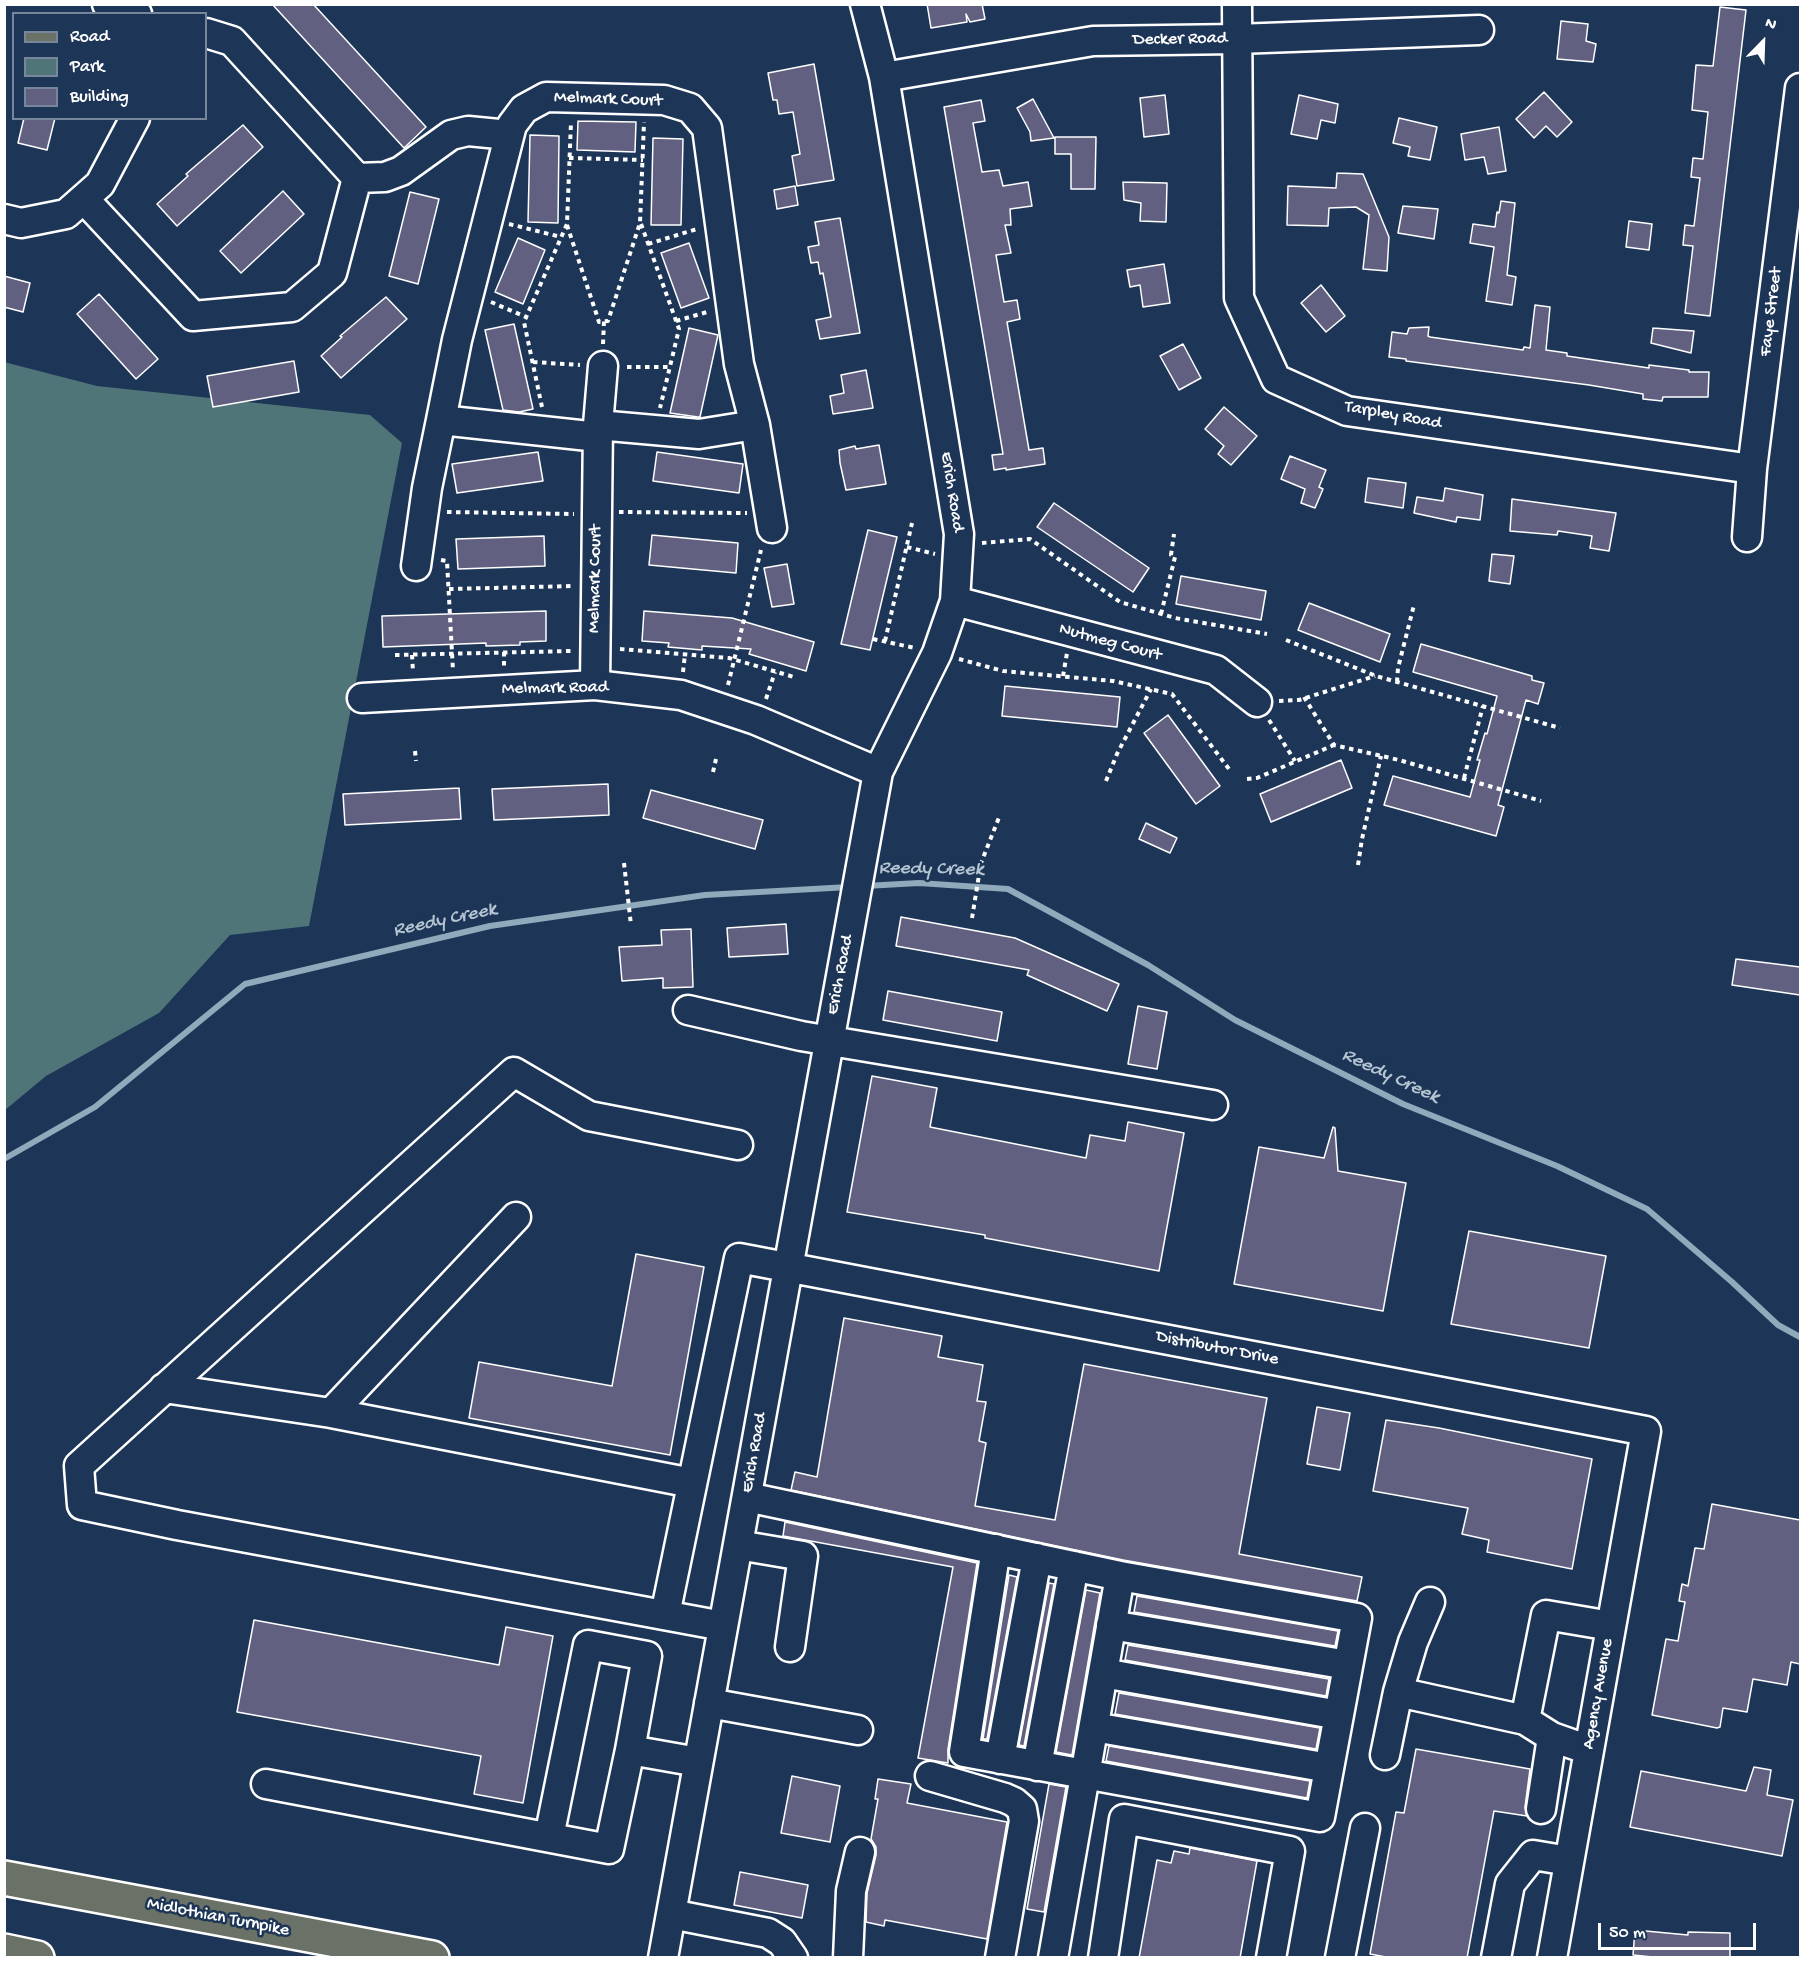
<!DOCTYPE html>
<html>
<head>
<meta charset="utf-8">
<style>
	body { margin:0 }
	#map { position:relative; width:1805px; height:1962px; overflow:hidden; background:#1d3557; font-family:"Gochi Hand",sans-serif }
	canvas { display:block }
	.frame { position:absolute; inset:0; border:6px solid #fff; pointer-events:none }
	.legend { position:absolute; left:12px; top:12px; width:195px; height:108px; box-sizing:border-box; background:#1d3557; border:2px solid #77869a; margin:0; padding:8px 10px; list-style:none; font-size:18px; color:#fff }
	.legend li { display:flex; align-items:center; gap:12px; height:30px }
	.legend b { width:30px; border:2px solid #77869a }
	.north { position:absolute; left:1733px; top:12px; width:60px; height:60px; -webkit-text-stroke:4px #1d3557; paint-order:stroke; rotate:23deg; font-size:16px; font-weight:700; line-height:24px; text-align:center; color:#fff }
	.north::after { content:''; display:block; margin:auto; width:21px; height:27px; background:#fff; clip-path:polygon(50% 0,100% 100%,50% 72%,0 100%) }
	.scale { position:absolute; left:1598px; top:1923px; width:158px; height:27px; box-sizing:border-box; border:3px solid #fff; border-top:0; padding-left:8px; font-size:18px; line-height:21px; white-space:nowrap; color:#fff; -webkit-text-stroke:4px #1d3557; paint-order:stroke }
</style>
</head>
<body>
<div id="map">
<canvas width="1805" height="1962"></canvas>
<div class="frame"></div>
<ul class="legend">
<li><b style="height:8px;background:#6a7166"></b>Road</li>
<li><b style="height:16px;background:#4f7578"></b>Park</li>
<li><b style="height:16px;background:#616081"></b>Building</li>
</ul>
<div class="north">N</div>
<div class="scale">50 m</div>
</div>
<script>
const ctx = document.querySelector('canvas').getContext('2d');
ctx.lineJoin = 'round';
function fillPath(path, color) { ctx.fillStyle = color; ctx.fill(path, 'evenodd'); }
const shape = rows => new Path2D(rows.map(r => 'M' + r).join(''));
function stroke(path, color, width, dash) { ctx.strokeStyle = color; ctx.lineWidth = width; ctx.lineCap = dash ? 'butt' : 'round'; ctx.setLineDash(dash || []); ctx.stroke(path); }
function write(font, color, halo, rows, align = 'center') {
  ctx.font = font + ' "Gochi Hand",sans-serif'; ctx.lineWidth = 5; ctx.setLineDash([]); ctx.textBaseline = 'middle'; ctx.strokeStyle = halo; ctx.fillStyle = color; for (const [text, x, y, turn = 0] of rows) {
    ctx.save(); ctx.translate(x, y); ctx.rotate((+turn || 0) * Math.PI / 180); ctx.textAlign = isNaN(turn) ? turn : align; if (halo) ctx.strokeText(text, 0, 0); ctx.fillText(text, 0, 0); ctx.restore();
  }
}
const green = shape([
	[4,362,97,386,370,415,402,443,309,926,230,935,159,1013,46,1076,5,1110]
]);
const stream = shape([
	[865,886,919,883,1008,889,1148,965,1235,1020,1403,1104,1557,1166,1647,1209,1732,1282,1778,1325,1800,1337],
	[4,1159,95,1107,245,984,490,926,705,895,849,887]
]);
const building = shape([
	[272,4,313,4,426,127,404,148,272,4],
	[927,4,982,4,985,19,970,22,966,14,967,22,931,28,927,4],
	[1720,7,1746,10,1710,316,1685,313,1693,246,1683,245,1685,225,1694,226,1700,178,1691,177,1693,158,1703,159,1708,112,1692,110,1696,65,1713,66,1720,7],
	[1561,21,1588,24,1586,41,1596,44,1593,62,1557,59,1561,21],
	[814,64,834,180,797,186,792,156,800,154,793,112,779,114,777,100,773,100,768,73,814,64],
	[1544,92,1572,122,1557,137,1546,126,1534,138,1516,119,1544,92],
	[1165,95,1169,134,1144,137,1140,98,1165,95],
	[1299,95,1338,104,1335,123,1321,120,1317,139,1291,134,1299,95],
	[1033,99,1054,138,1031,141,1030,132,1017,108,1033,99],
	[981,100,985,121,973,123,982,172,999,170,1003,186,1028,182,1032,206,1010,209,1011,225,1005,225,1011,253,996,255,1004,302,1017,300,1020,319,1007,322,1029,450,1043,448,1045,464,1006,470,1006,468,994,470,992,455,1003,454,944,107,981,100],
	[24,118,55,118,47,150,18,143,24,118],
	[1399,118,1437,127,1430,160,1408,156,1410,147,1393,143,1399,118],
	[578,121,636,122,635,152,577,150,578,121],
	[243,125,263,147,177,226,157,204,188,176,186,174,243,125],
	[1499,127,1506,171,1488,174,1484,157,1465,160,1461,134,1499,127],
	[530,135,559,136,558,223,528,222,530,135],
	[1055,137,1096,137,1095,189,1071,189,1071,154,1055,154,1055,137],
	[653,138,683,139,681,225,651,225,653,138],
	[1337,173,1363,174,1389,237,1387,271,1363,269,1369,215,1356,207,1329,208,1328,226,1287,225,1288,186,1336,188,1337,173],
	[1123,182,1167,183,1166,222,1140,221,1141,203,1124,200,1123,182],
	[795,186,798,205,777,209,774,190,795,186],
	[283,191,304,214,241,273,220,251,283,191],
	[410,192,439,199,418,284,389,276,410,192],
	[1501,201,1515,203,1507,275,1516,277,1512,305,1486,301,1494,247,1470,243,1473,224,1495,227,1497,212,1499,213,1501,201],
	[1403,206,1438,209,1434,239,1398,233,1403,206],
	[840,218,860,333,820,339,816,320,831,317,823,273,820,274,818,262,811,263,808,247,819,245,815,222,840,218],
	[1629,221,1652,224,1649,250,1626,247,1629,221],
	[518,238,545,250,523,304,495,292,518,238],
	[689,243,709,298,681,308,661,253,689,243],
	[1164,264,1170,303,1143,307,1140,285,1130,287,1127,270,1164,264],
	[4,276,30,283,23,312,4,307,4,276],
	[1321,285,1345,316,1326,332,1301,303,1321,285],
	[99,294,158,359,136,379,77,314,99,294],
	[386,297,407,319,341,378,321,356,342,337,340,336,386,297],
	[1535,305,1550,307,1546,350,1567,353,1567,356,1649,368,1649,365,1689,370,1689,372,1709,372,1708,397,1663,397,1662,401,1643,399,1643,394,1589,385,1406,361,1406,359,1389,357,1392,332,1407,334,1409,328,1429,327,1428,336,1430,337,1523,350,1524,347,1530,348,1535,305],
	[514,324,533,409,519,412,503,410,485,330,514,324],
	[689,328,718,335,700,417,698,417,670,413,689,328],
	[1653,328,1694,331,1691,353,1651,343,1653,328],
	[1183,344,1201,378,1179,390,1160,356,1183,344],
	[294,361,299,392,213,407,207,376,294,361],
	[866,370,873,408,833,414,830,396,844,393,841,375,866,370],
	[1224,407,1257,436,1231,465,1218,454,1224,446,1205,429,1224,407],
	[879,445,886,484,846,490,840,463,839,450,855,446,856,449,879,445],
	[538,452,543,481,457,493,452,464,538,452],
	[657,452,743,464,739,493,653,481,657,452],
	[1290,456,1326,470,1319,487,1323,489,1315,508,1301,503,1305,489,1281,479,1290,456],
	[1368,478,1406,483,1403,508,1365,502,1368,478],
	[1445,488,1483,495,1480,520,1457,517,1456,522,1414,513,1417,497,1443,501,1445,488],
	[1512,499,1616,513,1609,551,1590,548,1592,536,1558,531,1557,535,1510,531,1512,499],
	[1054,503,1149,568,1133,592,1037,527,1054,503],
	[868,530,897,537,870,650,841,644,868,530],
	[652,535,738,543,736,573,649,565,652,535],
	[544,536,545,566,458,569,456,539,544,536],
	[1492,554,1514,556,1510,584,1489,581,1492,554],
	[787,564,794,604,772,607,764,568,787,564],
	[1181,576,1266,591,1261,620,1176,604,1181,576],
	[1309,603,1390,634,1380,662,1298,630,1309,603],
	[546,611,546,641,520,642,520,645,486,646,486,643,383,647,382,616,546,611],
	[644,611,732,618,814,642,806,671,749,654,751,649,702,646,702,650,668,647,669,643,642,641,644,611],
	[1421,644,1532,676,1532,680,1544,683,1538,704,1526,700,1498,805,1504,807,1496,836,1384,805,1393,776,1470,797,1480,760,1477,760,1485,733,1487,734,1497,696,1413,672,1421,644],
	[1005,686,1120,697,1117,727,1002,716,1005,686],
	[1168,715,1220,786,1196,804,1144,733,1168,715],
	[1341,760,1352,788,1271,822,1260,794,1341,760],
	[608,784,609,815,494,820,492,789,608,784],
	[459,788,461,819,345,825,343,794,459,788],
	[651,790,763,820,755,849,643,818,651,790],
	[1146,823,1177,838,1170,853,1139,839,1146,823],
	[901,917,1015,938,1119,984,1107,1011,1027,975,1029,970,896,946,901,917],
	[786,924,788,954,729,957,727,928,786,924],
	[691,929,693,987,663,988,663,978,622,981,619,947,662,945,661,930,691,929],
	[1736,959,1800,967,1800,995,1732,985,1736,959],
	[888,991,1002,1012,997,1041,883,1020,888,991],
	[1138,1006,1167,1012,1157,1069,1128,1064,1138,1006],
	[872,1076,937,1088,930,1127,1086,1158,1090,1135,1125,1141,1128,1122,1184,1133,1159,1271,985,1238,985,1235,847,1212,872,1076],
	[1333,1127,1335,1128,1338,1171,1406,1183,1383,1311,1234,1284,1259,1147,1324,1158,1333,1127],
	[1469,1231,1606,1256,1589,1348,1451,1324,1469,1231],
	[636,1254,704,1267,670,1455,469,1418,479,1362,612,1386,636,1254],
	[844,1318,942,1336,938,1357,983,1365,977,1401,986,1402,979,1441,986,1443,975,1506,1055,1520,1084,1364,1267,1398,1239,1554,1362,1577,1357,1601,1123,1560,791,1490,795,1472,817,1477,844,1318],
	[1317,1407,1350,1413,1340,1470,1307,1464,1317,1407],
	[1386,1420,1439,1428,1592,1459,1572,1569,1487,1552,1489,1540,1462,1534,1468,1508,1373,1491,1386,1420],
	[1712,1504,1800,1520,1800,1664,1791,1662,1787,1685,1753,1679,1747,1712,1723,1708,1720,1727,1717,1728,1652,1715,1666,1639,1678,1641,1685,1602,1679,1601,1682,1584,1688,1586,1695,1548,1704,1549,1712,1504],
	[785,1522,977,1563,948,1749,948,1763,918,1758,953,1567,783,1536,785,1522],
	[1009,1575,1017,1577,987,1739,983,1739,1009,1575],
	[1049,1583,1054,1584,1024,1746,1019,1745,1049,1583],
	[1086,1590,1100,1593,1072,1755,1056,1752,1086,1590],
	[1137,1596,1338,1631,1335,1646,1134,1612,1137,1596],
	[254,1620,499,1665,506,1627,553,1636,523,1803,474,1794,481,1756,237,1712,254,1620],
	[1128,1645,1329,1679,1326,1696,1125,1660,1128,1645],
	[1119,1693,1320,1728,1316,1749,1115,1714,1119,1693],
	[1109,1746,1310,1781,1307,1798,1106,1761,1109,1746],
	[1416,1749,1530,1769,1525,1807,1527,1816,1494,1811,1467,1958,1391,1958,1370,1954,1396,1812,1404,1813,1416,1749],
	[1754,1767,1771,1770,1767,1795,1793,1800,1782,1856,1630,1827,1641,1771,1746,1791,1754,1767],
	[792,1776,840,1786,830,1842,781,1833,792,1776],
	[878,1779,911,1784,907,1803,1007,1822,987,1939,885,1920,884,1926,866,1922,867,1893,876,1855,876,1847,871,1839,878,1799,875,1799,878,1779],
	[1049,1784,1066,1787,1044,1912,1027,1909,1049,1784],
	[1190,1848,1257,1861,1240,1958,1139,1958,1157,1860,1171,1863,1174,1851,1189,1854,1190,1848],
	[740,1872,808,1885,802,1918,734,1905,740,1872],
	[1635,1930,1688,1935,1688,1932,1730,1933,1730,1958,1662,1958,1633,1955,1635,1930]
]);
const path = shape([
	[569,158,643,160],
	[509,224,561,237],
	[641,224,679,329,660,408],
	[567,225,599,322,608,321,640,223,644,122],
	[648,244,697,229],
	[491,302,526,317],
	[676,321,707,312],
	[603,344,604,321],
	[533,362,580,365],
	[627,367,670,367],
	[542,407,524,322,567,224,571,122],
	[447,512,574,514],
	[619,512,747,513],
	[982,543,1030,539,1120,602,1175,618,1267,634],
	[907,547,935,554],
	[441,560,447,561,453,671],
	[449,589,574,586],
	[1161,614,1175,557,1171,555,1174,534],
	[873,639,915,648],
	[1286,640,1376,676,1560,728],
	[885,641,912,523],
	[620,649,729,658,794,677],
	[504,652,504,666],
	[395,655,571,651],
	[412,655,413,672],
	[959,659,1003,671,1113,681,1172,694,1229,769],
	[683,672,685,654],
	[1063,676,1067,653],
	[1397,682,1398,668,1414,605],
	[728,685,761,550],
	[1304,697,1334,745,1399,760,1541,801],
	[766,699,775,672],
	[1279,701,1299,700,1375,676],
	[1269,720,1295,761],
	[415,751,416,761],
	[713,772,716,759],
	[1464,778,1483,706],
	[1247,779,1257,778,1334,745],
	[1106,781,1117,754,1151,689],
	[624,863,631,925],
	[1358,865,1362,839,1381,756],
	[972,918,981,863,1000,815]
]);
const minor = shape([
	[107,4,137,14],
	[1237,4,1239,298,1276,379,1347,411,1752,469],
	[884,77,1093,41,1237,39,1479,30],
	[357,178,385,177,401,171,451,135,468,131,509,135],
	[84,199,193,316,292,307,332,273,357,178,232,41,206,33],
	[4,219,21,223,66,214,100,184,135,118],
	[755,425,772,528],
	[598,437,441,420,457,340,512,125,524,109,546,97,664,100,690,108,707,128,739,364,755,425,699,434,598,425],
	[1747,537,1752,469,1800,88],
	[416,566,427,488,441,420],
	[955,601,1216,670,1257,702],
	[595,685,598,425,603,366],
	[362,698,595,685,681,695,756,720,878,772],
	[688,1010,801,1036,1213,1105],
	[164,1388,331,1413,516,1217],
	[331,1413,692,1483],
	[747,1497,1120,1576,1053,1958],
	[738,1545,803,1556,790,1647],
	[996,1549,964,1752,1320,1817,1357,1618,1120,1576],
	[1430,1602,1413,1642,1398,1692,1525,1720],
	[665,1615,739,1258,1646,1431,1552,1958],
	[1111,1625,1348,1665],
	[723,1626,177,1525,82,1505,79,1466,514,1072,589,1116,738,1145],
	[1103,1673,1339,1715],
	[709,1703,858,1730],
	[1094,1727,1329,1768],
	[1589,1750,1552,1737,1525,1720,1546,1615,1611,1626],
	[1385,1755,1398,1692],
	[1000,1759,1037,1558],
	[1037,1766,1074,1566],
	[930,1776,1005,1798,1014,1802,1022,1809,1024,1821,1000,1958],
	[266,1784,609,1849,630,1750],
	[1541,1809,1552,1737],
	[549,1837,588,1645,647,1656,630,1750,698,1762],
	[671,1914,768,1933,782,1942,793,1958],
	[663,1958,878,772,937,653,955,601,959,534,884,77,865,4],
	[848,1958,851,1891,860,1852],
	[1103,1958,1124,1819,1290,1851,1271,1958],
	[1340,1958,1365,1828],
	[1496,1958,1510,1884,1533,1855,1569,1861]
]);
const major = shape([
	[4,1878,432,1958],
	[4,1951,37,1958]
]);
const streetNames = [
	["Decker Road",1180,40,-1],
	["Melmark Court",608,100,2],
	["Faye Street",1772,312,-83],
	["Tarpley Road",1393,416,10],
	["Erich Road",951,492,81],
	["Melmark Court",596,579,-89],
	["Nutmeg Court",1110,643,15],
	["Melmark Road",555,689,-1],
	["Erich Road",841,975,-79],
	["Distributor Drive",1217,1349,11],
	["Erich Road",755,1453,-80],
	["Agency Avenue",1599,1694,-80],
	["Midlothian Turnpike",218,1918,11]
];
const waterNames = [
	["Reedy Creek",931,870,1],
	["Reedy Creek",445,921,-12],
	["Reedy Creek",1390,1077,25]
];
fillPath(green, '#4f7578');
stroke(stream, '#90a9bb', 6);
fillPath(building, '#616081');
stroke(building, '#fff', 1.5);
stroke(minor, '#fff', 33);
stroke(major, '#fff', 38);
stroke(path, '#fff', 4, [4.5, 4.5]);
stroke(minor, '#1d3557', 28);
stroke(major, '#6a7166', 33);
write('18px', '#fff', '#1d3557', streetNames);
write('italic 20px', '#b5c5d1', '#1d3557', waterNames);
</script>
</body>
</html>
